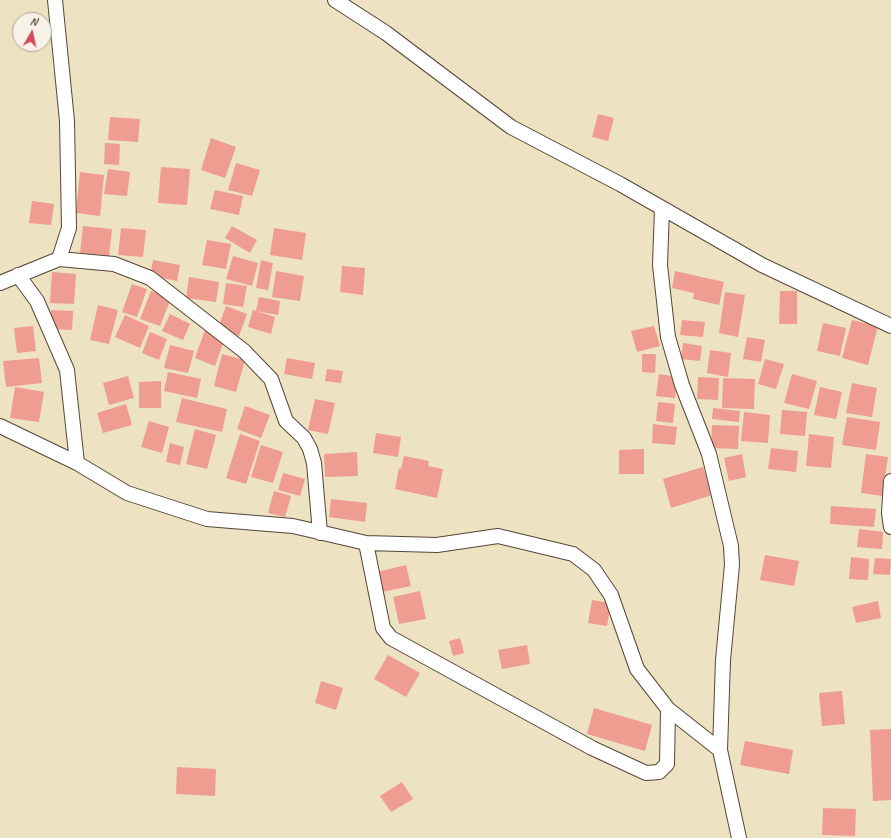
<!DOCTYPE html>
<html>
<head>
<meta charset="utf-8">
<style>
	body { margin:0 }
	#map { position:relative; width:891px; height:838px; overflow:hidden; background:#ede2c2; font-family:Caveat,sans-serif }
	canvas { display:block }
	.north { position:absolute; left:12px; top:12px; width:40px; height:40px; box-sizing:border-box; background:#f7f3e8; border:1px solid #aca397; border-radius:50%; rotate:9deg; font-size:11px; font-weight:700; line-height:16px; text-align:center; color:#3b2a1e }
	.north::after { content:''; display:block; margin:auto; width:14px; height:18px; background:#d1495b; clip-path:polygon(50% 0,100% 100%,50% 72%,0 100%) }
</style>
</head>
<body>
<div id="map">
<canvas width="891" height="838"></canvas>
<div class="north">N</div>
</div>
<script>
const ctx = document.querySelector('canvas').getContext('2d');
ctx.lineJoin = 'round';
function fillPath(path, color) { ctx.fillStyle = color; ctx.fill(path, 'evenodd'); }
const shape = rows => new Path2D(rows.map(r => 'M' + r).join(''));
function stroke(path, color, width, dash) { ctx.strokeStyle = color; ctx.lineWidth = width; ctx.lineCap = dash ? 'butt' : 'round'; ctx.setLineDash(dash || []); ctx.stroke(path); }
const building = shape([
	[598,114,614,118,608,141,592,137],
	[110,117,140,119,138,142,108,140],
	[211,138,236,147,225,178,201,170],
	[105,143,120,144,119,165,104,164],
	[236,163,260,170,252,196,228,190],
	[161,167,190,169,187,205,158,203],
	[108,169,130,172,127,196,104,194],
	[80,172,104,175,100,216,76,213],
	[215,190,243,196,239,215,210,209],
	[32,201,54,204,51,225,29,223],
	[83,226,112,229,109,256,80,253],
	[232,226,257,240,250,253,225,238],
	[121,228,146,230,143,257,118,255],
	[274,228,306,233,302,260,270,255],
	[207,240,231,244,226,269,202,265],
	[233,256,258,263,252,286,226,279],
	[153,260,180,265,177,281,150,276],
	[261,260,273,263,268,290,256,288],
	[342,266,365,268,363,295,340,292],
	[276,271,304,276,300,301,272,297],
	[675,271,724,282,719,305,693,299,694,293,672,288],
	[52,272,76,274,74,304,50,303],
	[189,277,219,282,216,302,186,298],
	[226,283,247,286,243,307,223,304],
	[132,284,147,289,137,317,122,312],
	[151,291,171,298,160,326,140,319],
	[780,291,797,291,797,324,779,324],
	[725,292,745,295,738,337,719,333],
	[259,297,280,301,278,315,256,311],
	[98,305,118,310,109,344,90,340],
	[226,306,247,314,239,336,218,328],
	[51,310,73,311,72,330,51,329],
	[253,310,275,317,271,334,248,327],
	[170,314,190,324,183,340,162,331],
	[125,315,149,326,140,348,115,337],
	[682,320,705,322,703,337,680,335],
	[852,320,878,326,868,365,842,358],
	[823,323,846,328,840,356,817,351],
	[33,326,36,351,17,353,14,328],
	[654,326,660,346,637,352,631,331],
	[205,330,225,338,215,366,195,358],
	[150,332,167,339,159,360,142,353],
	[747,337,765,340,761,362,743,359],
	[683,343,702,346,700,361,681,359],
	[170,345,194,351,188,373,164,368],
	[710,350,731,353,728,377,707,373],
	[222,354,245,360,236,392,214,386],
	[642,354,656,354,655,373,642,372],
	[39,358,42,383,6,387,3,361],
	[287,358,315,363,312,379,284,374],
	[765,359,784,364,776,389,758,384],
	[327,369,343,371,341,383,325,381],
	[168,372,201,379,197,398,164,391],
	[659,374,677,377,675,398,656,396],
	[792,374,817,381,809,409,784,403],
	[128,376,134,398,109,405,103,383],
	[698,377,719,378,718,400,697,399],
	[723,378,755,379,754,409,722,408],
	[161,381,161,408,139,408,139,382],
	[852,383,877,388,872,417,846,413],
	[15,387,44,392,39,422,10,418],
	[820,387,842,392,836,419,814,415],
	[182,398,227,409,222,432,176,422],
	[315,399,335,403,328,434,308,430],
	[658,402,675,404,673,423,656,421],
	[126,404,132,425,103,433,97,413],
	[245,406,270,415,261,438,237,429],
	[713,408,740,411,739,422,712,419],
	[782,410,807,412,805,436,780,434],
	[744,412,770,415,768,443,741,441],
	[847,417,880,422,876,450,842,445],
	[149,421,169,427,162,453,141,447],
	[653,424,677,427,675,445,652,443],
	[712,425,739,426,738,449,711,448],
	[195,429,216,435,207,469,186,464],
	[376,433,401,437,398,457,373,453],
	[240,434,260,441,246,484,226,478],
	[809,434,834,437,831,468,806,466],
	[170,443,184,447,180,465,166,462],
	[261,445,283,452,273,483,251,477],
	[771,448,798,451,796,472,768,469],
	[644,449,644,474,619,474,619,450],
	[357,452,358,476,325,477,324,454],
	[742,454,746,477,729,481,724,458],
	[866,454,888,457,882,496,861,493],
	[404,456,429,461,428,466,443,469,437,498,395,489,399,468,401,469],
	[703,467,712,495,671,508,663,479],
	[283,473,305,479,300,496,278,490],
	[274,491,291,496,285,517,268,513],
	[331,499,367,503,365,522,329,517],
	[831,506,876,509,874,527,830,524],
	[859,529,883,532,882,549,857,547],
	[765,555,799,561,794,586,760,580],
	[851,557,869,559,868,580,849,579],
	[875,558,891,559,890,575,873,574],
	[406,565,411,586,382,592,377,572],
	[420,591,426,619,399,624,393,597],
	[592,600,611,603,607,626,588,623],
	[878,601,881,618,856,623,852,607],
	[460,638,464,653,453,656,449,641],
	[527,645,530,664,502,669,498,650],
	[388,655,420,673,406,697,374,679],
	[321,681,343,688,336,710,315,703],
	[842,691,845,724,822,726,819,693],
	[594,708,652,725,645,751,587,734],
	[891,729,891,800,873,801,870,730],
	[745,741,793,750,789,774,740,765],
	[177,767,216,769,215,796,176,794],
	[402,782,413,799,391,812,380,796],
	[823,808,856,809,855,836,822,835]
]);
const street = shape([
	[335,0,386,33,511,127,620,184,762,265,891,326],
	[662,208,660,265,668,337,682,385,709,454,731,546,732,565,723,660,720,750],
	[59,259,114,264,150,278,244,351,271,379,286,421,304,438,310,449,314,463,320,533],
	[18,275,37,301,67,370,77,463],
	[0,283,59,259,69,228,67,121,55,0],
	[0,426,77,463,127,493,207,519,293,526,366,543,437,545,498,536,573,554,594,570,611,595,637,669,668,709,720,750,739,838],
	[891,481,889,513,891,527],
	[366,543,383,628,391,638,592,748,646,773,659,772,667,764,668,709]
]);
fillPath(building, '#ef9d90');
stroke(street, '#564637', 16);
stroke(street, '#fff', 14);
</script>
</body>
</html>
